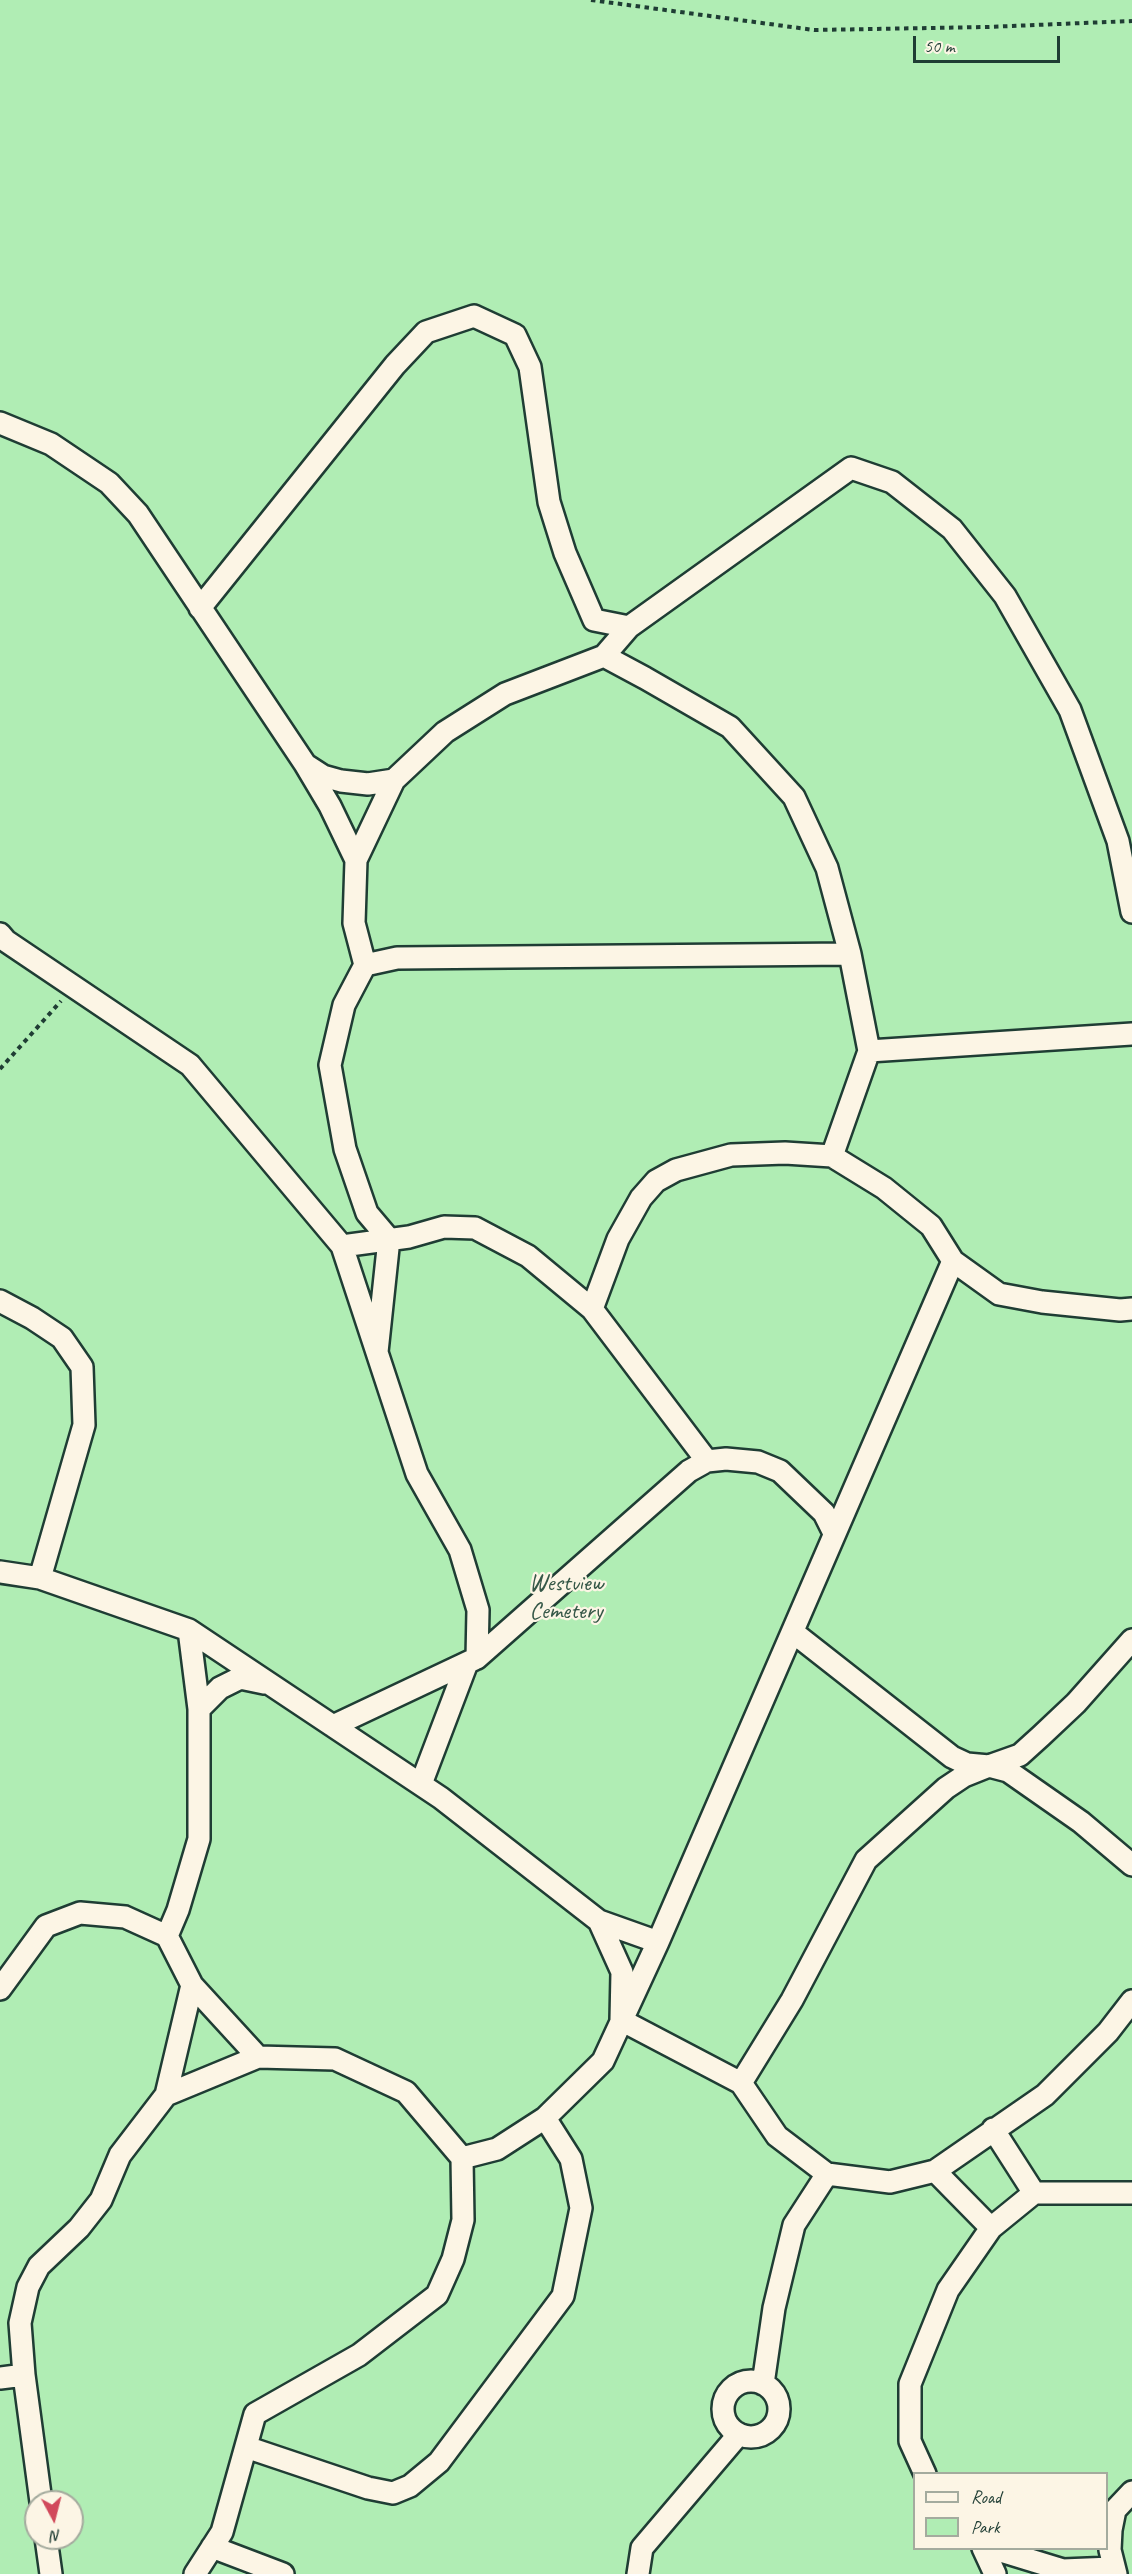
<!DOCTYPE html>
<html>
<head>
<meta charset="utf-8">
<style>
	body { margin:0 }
	#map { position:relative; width:1132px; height:2574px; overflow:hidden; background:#fcf5e5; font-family:Caveat,sans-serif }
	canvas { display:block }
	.legend { position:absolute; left:913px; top:2472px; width:195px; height:78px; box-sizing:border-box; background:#fcf5e5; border:2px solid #a4ab9e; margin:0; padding:8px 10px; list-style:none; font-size:18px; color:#1f3d34 }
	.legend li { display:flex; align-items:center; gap:12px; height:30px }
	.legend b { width:30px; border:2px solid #a4ab9e }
	.north { position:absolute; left:24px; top:2490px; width:60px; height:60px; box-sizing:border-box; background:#fcf5e5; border:2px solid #a4ab9e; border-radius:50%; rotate:173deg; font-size:16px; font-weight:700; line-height:24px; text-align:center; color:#1f3d34 }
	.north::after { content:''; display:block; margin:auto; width:21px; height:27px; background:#d1495b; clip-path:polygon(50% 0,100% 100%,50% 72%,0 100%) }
	.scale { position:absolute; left:913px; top:36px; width:147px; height:27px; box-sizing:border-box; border:3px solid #1f3d34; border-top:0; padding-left:8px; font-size:18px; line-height:21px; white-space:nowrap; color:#1f3d34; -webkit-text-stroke:4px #fcf5e5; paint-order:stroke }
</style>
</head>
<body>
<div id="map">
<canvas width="1132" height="2574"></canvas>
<ul class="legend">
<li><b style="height:8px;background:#fcf5e5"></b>Road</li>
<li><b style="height:16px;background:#b0edb4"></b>Park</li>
</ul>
<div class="north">N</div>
<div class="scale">50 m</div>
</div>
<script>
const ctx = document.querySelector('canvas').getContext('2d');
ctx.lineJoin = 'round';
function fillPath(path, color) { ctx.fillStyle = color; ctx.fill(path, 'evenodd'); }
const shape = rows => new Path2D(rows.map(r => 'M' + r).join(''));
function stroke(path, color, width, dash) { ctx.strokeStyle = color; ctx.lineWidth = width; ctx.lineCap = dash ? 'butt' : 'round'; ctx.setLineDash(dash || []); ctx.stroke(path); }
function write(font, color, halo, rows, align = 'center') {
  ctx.font = font + ' Caveat,sans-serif'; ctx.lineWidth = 4.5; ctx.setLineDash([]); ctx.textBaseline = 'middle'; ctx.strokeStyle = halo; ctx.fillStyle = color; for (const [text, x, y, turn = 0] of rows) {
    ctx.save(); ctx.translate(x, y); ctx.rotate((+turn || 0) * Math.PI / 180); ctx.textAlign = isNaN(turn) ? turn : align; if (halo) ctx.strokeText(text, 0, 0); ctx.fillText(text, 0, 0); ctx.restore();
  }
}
const green = shape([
	[0,0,1132,0,1132,2574,0,2574],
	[914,2474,1106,2474,1106,2548,914,2548],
	[36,2502,72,2502,72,2538,36,2538]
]);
const path = shape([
	[591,0,814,30,987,27,1132,21],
	[0,1069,61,1001]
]);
const minor = shape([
	[0,423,51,444,109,483,138,514,305,764,330,806,356,860],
	[200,608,395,365,426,332,474,316,515,335,530,367,549,502,565,553,594,620,629,627],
	[604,656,629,627,851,468,892,482,952,529,1005,596,1070,710,1118,841,1132,912],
	[306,765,323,776,341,781,368,784,394,780],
	[0,934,6,941,190,1065,342,1246,417,1474,460,1550,478,1610,477,1658],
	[365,965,397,958,850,954,869,1051,832,1156],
	[869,1051,1132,1034],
	[342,1246,409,1237,444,1227,475,1228,528,1256,592,1309,707,1461],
	[0,1301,32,1318,62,1338,82,1367,84,1425,40,1578],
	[592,1309,618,1239,641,1198,656,1181,676,1170,731,1155,785,1153,832,1156,884,1188,931,1226,953,1261],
	[377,1352,389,1239,367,1213,345,1149,330,1065,344,1005,365,965,354,923,356,860,394,780,445,732,505,694,604,656,645,678,730,727,794,797,827,868,850,954],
	[0,1572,40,1578,189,1630,441,1798,599,1921,658,1942,953,1261,999,1294,1042,1302,1120,1310,1132,1309],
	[794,1633,952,1757,967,1764,989,1766,1020,1755,1041,1736,1076,1703,1132,1640],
	[199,1709,220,1688,240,1678,264,1683],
	[333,1726,477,1658,689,1471,707,1461,726,1459,758,1462,780,1471,824,1513,834,1533],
	[421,1784,467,1663],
	[599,1921,622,1972,621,2020,741,2083,777,2136,827,2174,890,2182,935,2171,1045,2095,1108,2032,1132,2001],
	[167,1936,178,1910,199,1839,199,1709,189,1630],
	[0,1989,46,1926,80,1913,125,1917,167,1936,192,1985,258,2057],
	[741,2083,792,2000,866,1860,946,1788,964,1776,989,1766,1008,1771,1081,1822,1132,1865],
	[166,2095,258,2057,335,2059,406,2092,462,2158,497,2149,545,2118,603,2061,658,1942],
	[993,2129,1034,2193],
	[935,2171,991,2228],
	[0,2378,24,2375],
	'723 2409a28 28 0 1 1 56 0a28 28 0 1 1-56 0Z',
	[763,2384,774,2308,794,2225,827,2174],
	[246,2447,368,2488,393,2493,410,2486,439,2462,563,2296,581,2208,571,2159,545,2118],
	[925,2474,910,2441,910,2384,948,2290,991,2228,1034,2193,1132,2193],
	[41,2502,24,2375,20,2323,28,2287,39,2266,79,2228,101,2200,120,2155,166,2095,192,1985],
	[46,2538,51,2574],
	[212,2547,283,2574],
	[983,2548,995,2574],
	[991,2548,1063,2570,1112,2568],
	[195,2574,222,2532,255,2414,359,2355,437,2295,453,2259,463,2220,462,2158],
	[638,2574,642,2548,739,2434],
	[1116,2574,1110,2550,1111,2530,1115,2510,1132,2492]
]);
const parkNames = [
	["Westview",566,1584],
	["Cemetery",566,1612]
];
fillPath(green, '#b0edb4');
stroke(minor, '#1f3d34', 26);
stroke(path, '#1f3d34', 4, [4.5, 4.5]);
stroke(minor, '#fcf5e5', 21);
write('24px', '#355747', '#fcf5e5', parkNames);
</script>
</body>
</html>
